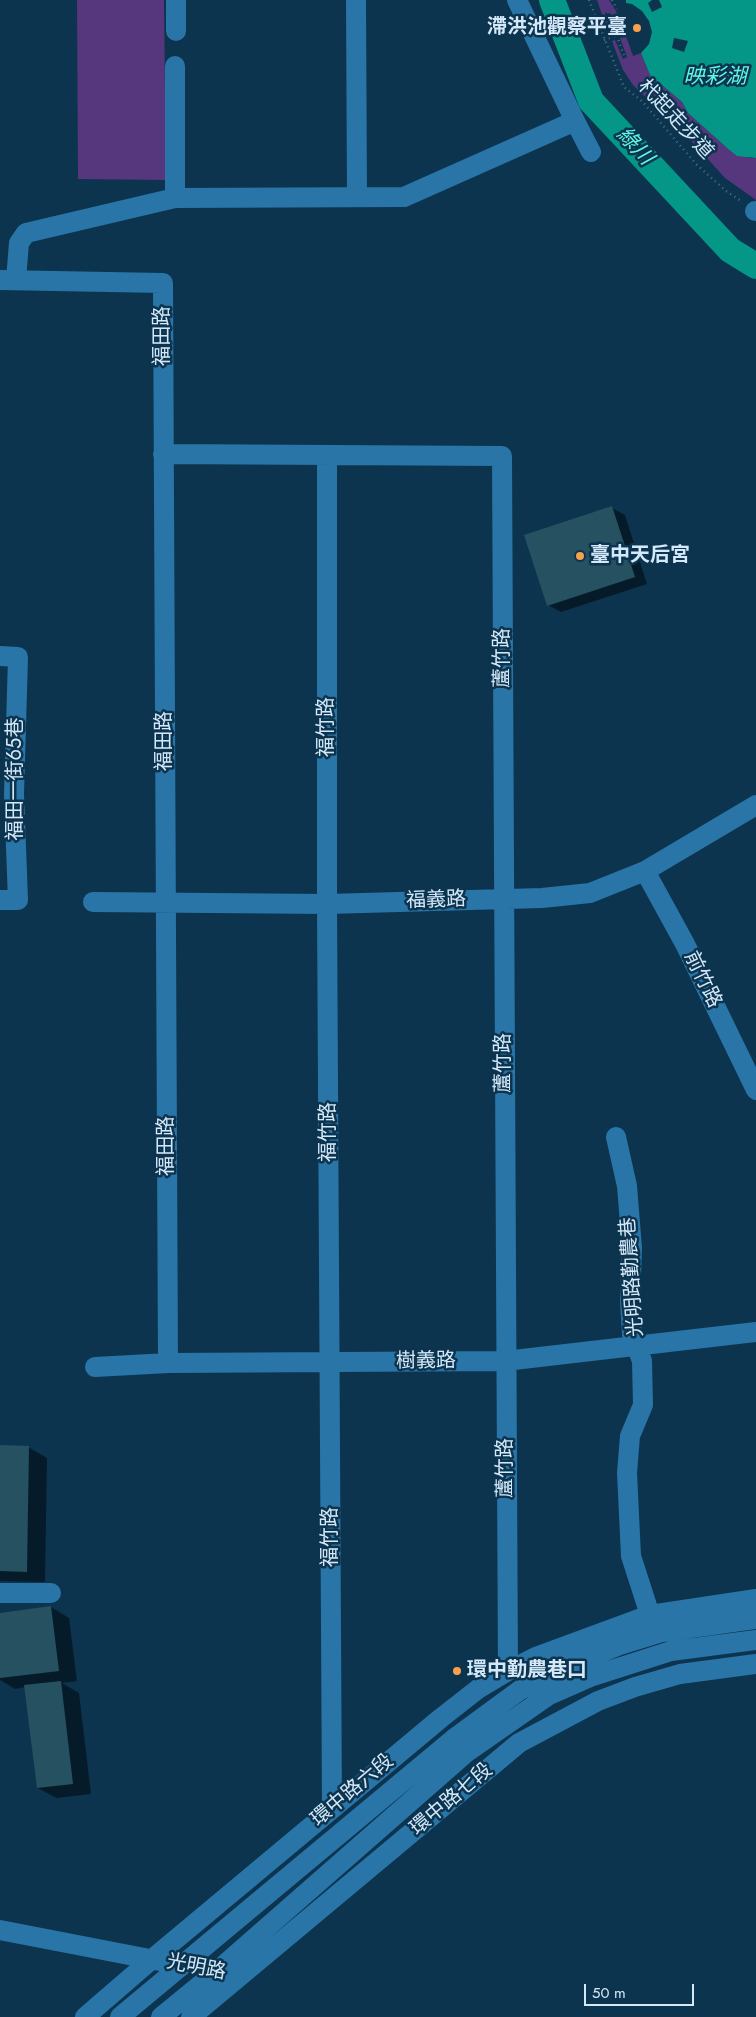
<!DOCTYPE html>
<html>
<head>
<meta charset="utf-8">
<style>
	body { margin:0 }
	#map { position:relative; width:756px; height:2017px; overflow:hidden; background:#0c344f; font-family:Jost,sans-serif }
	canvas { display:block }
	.scale { position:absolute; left:584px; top:1984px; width:110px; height:22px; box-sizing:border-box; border:2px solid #d3e8f9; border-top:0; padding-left:6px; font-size:15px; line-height:18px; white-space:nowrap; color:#d3e8f9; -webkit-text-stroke:4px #0c344f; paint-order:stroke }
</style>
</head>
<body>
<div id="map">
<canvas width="756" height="2017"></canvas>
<div class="scale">50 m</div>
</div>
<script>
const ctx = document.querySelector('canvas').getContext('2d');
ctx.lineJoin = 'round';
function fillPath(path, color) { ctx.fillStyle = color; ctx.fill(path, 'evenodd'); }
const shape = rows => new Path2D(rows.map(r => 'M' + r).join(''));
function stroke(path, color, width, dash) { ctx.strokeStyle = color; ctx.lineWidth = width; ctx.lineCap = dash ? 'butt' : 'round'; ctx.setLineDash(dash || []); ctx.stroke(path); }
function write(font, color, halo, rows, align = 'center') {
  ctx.font = font + ' Jost,"Noto Sans TC",sans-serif'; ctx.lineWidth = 5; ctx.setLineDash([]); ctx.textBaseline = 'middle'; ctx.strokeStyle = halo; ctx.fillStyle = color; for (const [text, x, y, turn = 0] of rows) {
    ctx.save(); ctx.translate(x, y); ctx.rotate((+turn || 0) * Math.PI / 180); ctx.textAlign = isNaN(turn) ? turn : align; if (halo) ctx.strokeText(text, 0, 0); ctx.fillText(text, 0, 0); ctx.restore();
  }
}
const green = shape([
	[77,0,164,0,166,180,78,179],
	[597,0,609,0,616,11,623,29,618,31,609,11,605,13,614,33,609,35],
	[626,36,633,56,641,53,650,75,682,102,688,113,727,148,750,158,756,158,756,200,725,178,696,146,633,85,623,70,612,41,615,40,623,59,627,57,620,38]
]);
const water = shape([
	[626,0,652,0,648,3,652,12,662,7,659,0,756,0,756,158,737,156,727,148,688,113,682,102,650,75,641,53,649,44,652,32,649,21,642,11,632,4,626,3],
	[674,38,688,41,684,52,672,48]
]);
const shadow = shape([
	[612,508,625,515,647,584,561,612,548,605],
	[0,1447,28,1447,47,1458,45,1582,0,1581],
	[51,1607,69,1618,77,1681,62,1683,79,1693,91,1794,56,1798,38,1788,26,1687,15,1689,0,1680,0,1614]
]);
const river = shape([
	[552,0,591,101,730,250,756,266]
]);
const building = shape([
	[612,506,635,577,547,606,524,535],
	[0,1445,29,1446,27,1572,0,1571],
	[51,1606,59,1671,0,1678,0,1613],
	[61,1681,73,1784,37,1788,24,1685]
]);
const path = shape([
	[589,0,624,87,642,101,696,164,726,191,741,201],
	[612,0,617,9],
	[608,12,625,58],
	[604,40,625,33]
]);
const minor = shape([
	[356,0,357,197],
	[176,31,176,0],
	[575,121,591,152],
	[175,198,175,66],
	[755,211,756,211],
	[0,280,163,283,168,1363],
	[16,280,19,243,26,233,175,198,404,197,575,121,517,0],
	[163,454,502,456,508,1671],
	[327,455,327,904,332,1809],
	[0,656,18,657,14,794,18,900,0,900],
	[645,871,685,944,756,1090],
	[93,902,327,904,542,898,590,893,645,871,756,805],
	[616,1137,627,1186,632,1248,630,1301,632,1334,642,1361,643,1405,630,1436,627,1473,631,1556,650,1615,658,1626],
	[95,1367,168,1363,505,1361,756,1332],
	[0,1593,51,1593],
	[0,1930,160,1961],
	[85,2017,151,1960,441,1718,478,1689,508,1671,536,1657,650,1615,756,1599],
	[120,2017,456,1737,520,1690,578,1662,620,1645,662,1632,756,1619],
	[161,2017,216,1972,467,1752,549,1695,590,1677,671,1651,756,1640],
	[191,2017,519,1743,598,1701,635,1687,680,1674,756,1664]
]);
const markers = [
	[637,28,5,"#f8a14a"],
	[580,556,5,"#f8a14a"],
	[457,1671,5,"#f8a14a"]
];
const poiNames = [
	["滯洪池觀察平臺",627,28,"right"],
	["臺中天后宮",590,556],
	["環中勤農巷口",467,1671]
];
const streetNames = [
	["杙起走步道",675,120,47],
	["福田路",163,336,-90],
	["蘆竹路",503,658,-90],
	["福竹路",327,727,-90],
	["福田路",165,741,-90],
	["福田一街65巷",16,779,-90],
	["福義路",436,901,-2],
	["前竹路",702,980,64],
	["蘆竹路",504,1063,-90],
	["福竹路",329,1132,-90],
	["福田路",167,1146,-90],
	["光明路勤農巷",633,1277,-94],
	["樹義路",426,1362,-1],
	["蘆竹路",506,1468,-90],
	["福竹路",331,1537,-90],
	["環中路六段",353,1791,-40],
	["環中路七段",452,1800,-40],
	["光明路",196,1968,11]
];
const waterNames = [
	["映彩湖",715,78],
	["綠川",634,147,47]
];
fillPath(green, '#56367d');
fillPath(water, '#049687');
fillPath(shadow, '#0007');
stroke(river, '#049687', 26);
fillPath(building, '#265160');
stroke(path, '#4d6f87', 2.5, [1, 4]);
stroke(minor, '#2975a7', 20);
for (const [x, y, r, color] of markers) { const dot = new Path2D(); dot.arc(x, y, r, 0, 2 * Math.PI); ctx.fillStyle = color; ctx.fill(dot); stroke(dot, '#0c344f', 2); }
write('bold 20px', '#d3e8f9', '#0c344f', poiNames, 'left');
write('20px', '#d3e8f9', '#0c344f', streetNames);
write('italic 21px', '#60f7e2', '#0c344f', waterNames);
</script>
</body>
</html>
